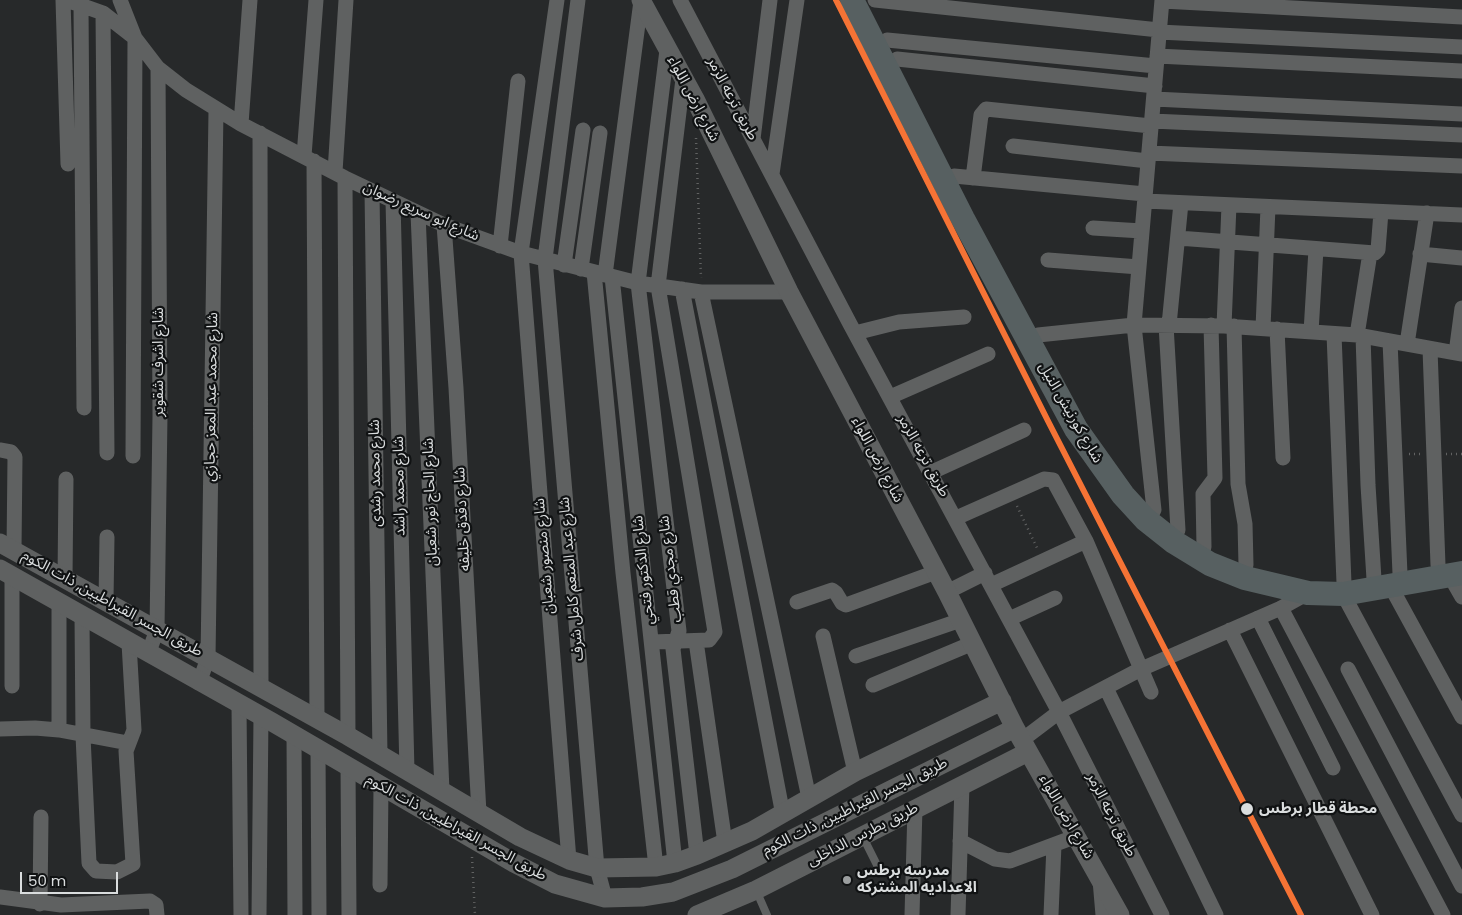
<!DOCTYPE html>
<html>
<head>
<meta charset="utf-8">
<style>
	body { margin:0 }
	#map { position:relative; width:1462px; height:915px; overflow:hidden; background:#27292a; font-family:Poppins,sans-serif }
	canvas { display:block }
	.scale { position:absolute; left:20px; top:872px; width:98px; height:22px; box-sizing:border-box; border:2px solid #daddde; border-top:0; padding-left:6px; font-size:15px; line-height:18px; white-space:nowrap; color:#daddde; -webkit-text-stroke:4px #101213; paint-order:stroke }
</style>
</head>
<body>
<div id="map">
<canvas width="1462" height="915"></canvas>
<div class="scale">50 m</div>
</div>
<script>
const ctx = document.querySelector('canvas').getContext('2d');
ctx.lineJoin = 'round';
const shape = rows => new Path2D(rows.map(r => 'M' + r).join(''));
function stroke(path, color, width, dash) { ctx.strokeStyle = color; ctx.lineWidth = width; ctx.lineCap = dash ? 'butt' : 'round'; ctx.setLineDash(dash || []); ctx.stroke(path); }
function write(font, color, halo, rows, align = 'center') {
  ctx.font = font + ' Poppins,"Noto Sans Arabic",sans-serif'; ctx.lineWidth = 4.5; ctx.setLineDash([]); ctx.textBaseline = 'middle'; ctx.strokeStyle = halo; ctx.fillStyle = color; for (const [text, x, y, turn = 0] of rows) {
    ctx.save(); ctx.translate(x, y); ctx.rotate((+turn || 0) * Math.PI / 180); ctx.textAlign = isNaN(turn) ? turn : align; if (halo) ctx.strokeText(text, 0, 0); ctx.fillText(text, 0, 0); ctx.restore();
  }
}
const path = shape([
	[696,138,701,278],
	[1409,454,1421,454],
	[1446,454,1462,454],
	[1017,506,1037,548],
	[472,857,475,915]
]);
const service = shape([
	[863,837,880,871],
	[756,890,767,915]
]);
const minor = shape([
	[63,0,68,164],
	[66,0,103,13,135,38,133,456],
	[120,0,135,38,158,68,186,90,241,124,345,178,444,225,521,253,638,283,701,292,789,292],
	[557,0,521,253,569,860],
	[578,0,545,259,597,868,605,898],
	[680,0,850,324,1059,712,1162,915],
	[875,0,1159,30],
	[1162,1,1462,17],
	[81,5,84,408],
	[103,13,107,453],
	[1159,32,1462,47],
	[887,40,1156,66],
	[667,50,638,283,679,631,673,649,697,855],
	[1157,56,1462,71],
	[897,59,1155,86],
	[1154,99,1462,114],
	[1152,121,1462,135],
	[241,124,250,0],
	[260,133,261,688],
	[753,139,770,0],
	[1013,146,1148,161],
	[1149,153,1462,166],
	[304,156,316,0],
	[314,161,317,719],
	[335,172,346,0],
	[772,174,797,0],
	[954,176,1145,194],
	[345,178,348,736],
	[973,178,981,115,986,109,1151,126],
	[372,191,380,755],
	[393,201,407,771],
	[1145,201,1462,215],
	[418,213,442,791],
	[444,225,456,388,479,813],
	[1093,228,1142,231],
	[1178,238,1375,253,1378,250,1381,212],
	[500,246,518,81],
	[1420,254,1462,258],
	[1048,260,1139,267],
	[564,265,583,130],
	[581,269,600,133],
	[594,272,623,573,656,867],
	[605,275,641,1],
	[612,277,675,863],
	[682,289,783,815],
	[701,292,809,798],
	[1166,325,1178,530],
	[1169,325,1181,203],
	[1224,326,1229,205],
	[1234,326,1238,484,1245,524,1246,565],
	[1263,328,1268,207],
	[1277,329,1283,458],
	[1311,332,1316,249],
	[855,333,899,322,964,317],
	[1334,334,1344,583],
	[1038,335,1134,325,1224,326,1357,335,1462,354],
	[1357,335,1370,253],
	[1363,336,1368,485,1374,579],
	[1390,341,1400,574],
	[1407,344,1427,213],
	[1430,349,1438,565],
	[1456,353,1462,308],
	[890,397,988,354],
	[0,450,11,452,15,457,14,550],
	[932,472,1024,430],
	[1154,510,1134,325,1162,0],
	[956,518,1044,479,1053,480,1086,541,1151,692],
	[1204,547,1203,494,1215,478,1211,325],
	[12,576,12,686],
	[1450,576,1462,597],
	[65,579,66,479],
	[991,585,1086,541],
	[1391,587,1462,717],
	[947,592,985,573],
	[1343,594,1462,815],
	[106,601,107,537],
	[797,602,832,590,836,593,842,603,846,605,936,572],
	[1281,608,1443,915],
	[82,616,83,736,89,863,96,871,117,872,133,864,126,751,134,730,129,643],
	[1258,618,1333,768],
	[1009,619,1055,598],
	[1230,630,1372,915],
	[823,636,855,772],
	[696,641,725,843],
	[652,642,709,640,715,632,658,286,683,79],
	[148,654,157,630,160,415,158,68],
	[856,656,961,620],
	[1348,669,1462,886],
	[199,683,208,658,216,110],
	[873,685,973,643],
	[1106,688,1216,915],
	[239,705,241,915],
	[0,729,35,728,59,730,128,743],
	[59,730,59,603],
	[294,735,295,915],
	[1022,740,1059,712,1139,670,1281,608,1308,593],
	[318,749,319,915],
	[348,766,349,915],
	[960,841,995,859,1010,861,1077,836],
	[1100,880,1103,915],
	[380,885,381,786],
	[0,897,61,905,150,901,156,905,157,915],
	[40,904,41,817],
	[259,915,261,716],
	[912,915,915,808],
	[958,915,962,785],
	[1051,915,1054,845]
]);
const tertiary = shape([
	[641,0,695,99,789,292,947,592,1015,728,1120,915],
	[0,543,348,736,520,837,569,860,597,868,656,867,675,863,697,855,752,831,855,772,1002,701],
	[0,569,272,722,514,863,555,884,605,898,642,897,673,892,732,869,1015,728],
	[697,915,756,890,1028,752]
]);
const primary = shape([
	[852,0,963,219,1076,429,1123,495,1145,519,1174,542,1210,564,1245,578,1308,593,1343,594,1462,573]
]);
const rail1 = shape([
	[836,0,1049,423,1301,915]
]);
const markers = [
	[1247,809,7,"#daddde"],
	[847,880,5,"#9b9e9f"]
];
const streetNames = [
	["شارع ارض اللواء",693,99,62],
	["طريق ترعه الزمر",732,99,62],
	["شارع ابو سريع رضوان",421,212,24],
	["شارع اشرف شقوير",159,362,-90],
	["شارع محمد عبد المعز حجازي",212,397,-89],
	["شارع كورنيش النيل",1070,413,60],
	["طريق ترعه الزمر",923,456,61],
	["شارع ارض اللواء",877,460,62],
	["شارع محمد رشدى",376,473,-91],
	["شارع محمد راشد",400,486,-91],
	["شارع الحاج نور شعبان",431,502,-92],
	["شارع دقدق خليفه",463,519,-93],
	["شارع منصور شعبان",545,556,-95],
	["شارع مجدي قطب",671,569,-97],
	["شارع الدكتور فتحي",644,570,-96],
	["شارع عبد المنعم كامل شرف",572,579,-95],
	["طريق الجسر القيراطيين, ذات الكوم",112,604,29],
	["طريق الجسر القيراطيين, ذات الكوم",855,807,-26],
	["طريق ترعه الزمر",1111,815,63],
	["شارع ارض اللواء",1066,817,60],
	["طريق الجسر القيراطيين, ذات الكوم",456,828,29],
	["طريق بطرس الداخلى",863,835,-27]
];
const stopNames = [
	["محطة قطار برطس",1259,809]
];
const poiNames = [
	["مدرسه برطس",857,871],
	["الاعداديه المشتركه",857,888]
];
stroke(path, '#616262', 2.5, [1, 4]);
stroke(service, '#5f6161', 8);
stroke(minor, '#5f6161', 15);
stroke(tertiary, '#5f6161', 19);
stroke(primary, '#576061', 24);
stroke(rail1, '#f57335', 6);
for (const [x, y, r, color] of markers) { const dot = new Path2D(); dot.arc(x, y, r, 0, 2 * Math.PI); ctx.fillStyle = color; ctx.fill(dot); stroke(dot, '#101213', 2); }
write('15px', '#daddde', '#101213', streetNames);
write('bold 15px', '#daddde', '#101213', stopNames, 'left');
write('bold 15px', '#daddde', '#101213', poiNames, 'left');
</script>
</body>
</html>
